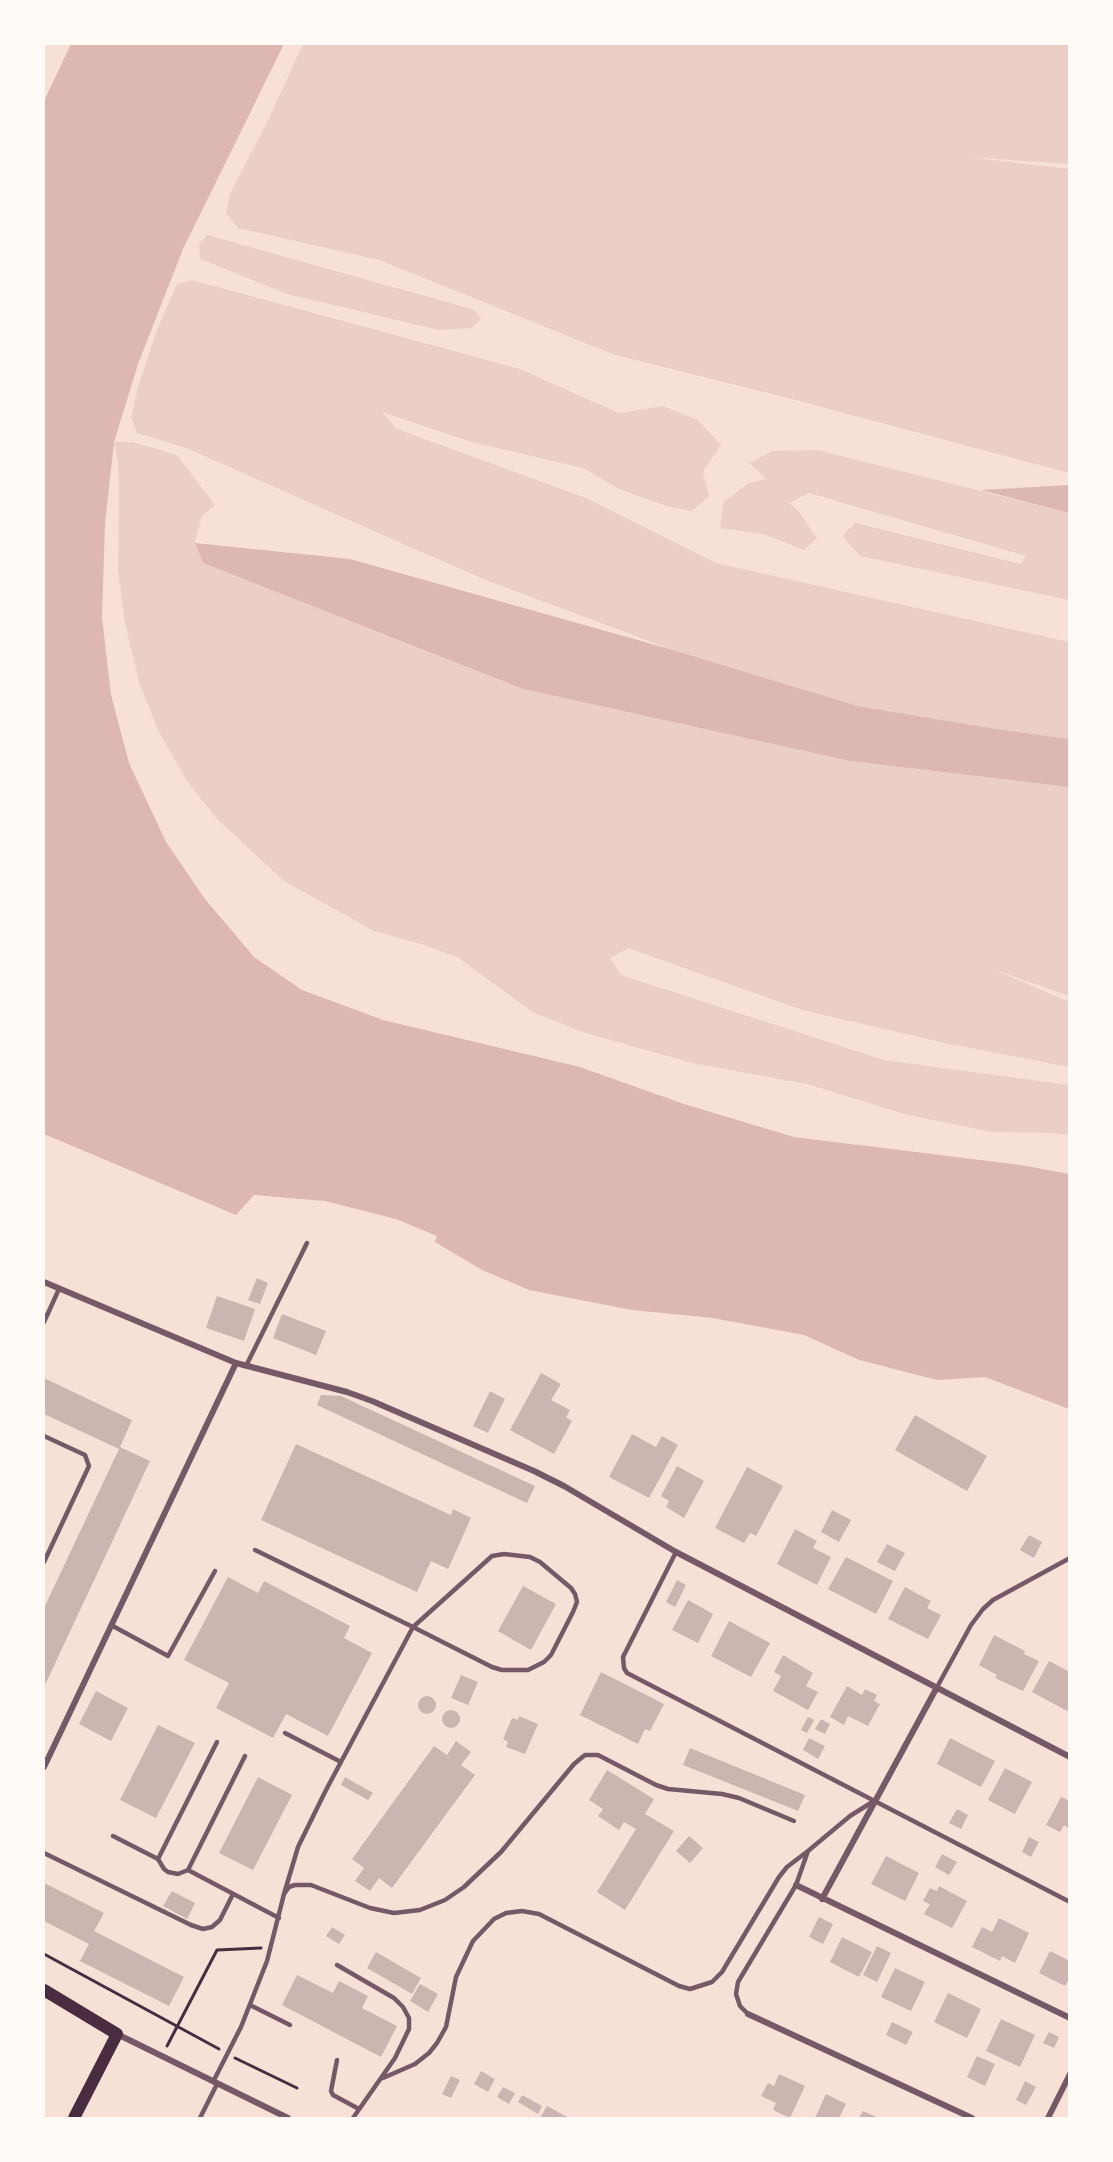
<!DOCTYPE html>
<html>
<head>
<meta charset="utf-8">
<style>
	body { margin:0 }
	#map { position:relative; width:1113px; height:2162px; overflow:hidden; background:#f7e1d7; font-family:Mulish,sans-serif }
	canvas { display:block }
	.frame { position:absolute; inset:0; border:45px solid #fffaf5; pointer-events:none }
</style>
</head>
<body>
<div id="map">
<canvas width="1113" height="2162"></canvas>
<div class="frame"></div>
</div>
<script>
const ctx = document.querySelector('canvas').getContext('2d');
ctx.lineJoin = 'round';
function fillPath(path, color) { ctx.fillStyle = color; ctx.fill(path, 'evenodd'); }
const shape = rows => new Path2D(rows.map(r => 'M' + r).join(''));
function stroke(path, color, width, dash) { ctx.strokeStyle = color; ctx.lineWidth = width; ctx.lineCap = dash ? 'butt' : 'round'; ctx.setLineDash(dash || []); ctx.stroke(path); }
const green = shape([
	[303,44,1069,44,1069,164,967,157,1069,169,1069,473,788,398,615,355,379,260,238,228,226,213,230,194,269,118],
	[207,235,475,310,481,319,471,328,439,330,287,294,200,259,199,244],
	[192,280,520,369,619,413,663,406,698,420,721,445,703,472,709,496,692,511,669,507,619,489,583,468,471,442,382,412,397,429,586,498,716,563,1069,642,1069,739,997,729,858,706,673,650,483,579,186,448,137,433,131,417,138,387,157,330,177,284],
	[114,442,132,442,177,455,215,505,202,516,195,542,203,563,523,689,850,761,1069,787,1069,996,993,969,1069,1002,1069,1067,945,1043,802,1010,628,948,610,958,621,975,884,1060,1069,1085,1069,1135,1053,1133,991,1132,904,1114,807,1084,692,1063,586,1033,534,1013,457,957,421,944,374,931,284,881,217,819,187,781,159,732,139,682,124,618,118,571,119,494,118,462],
	[817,450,1069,513,1069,600,860,556,842,536,855,523,1021,564,1026,556,809,493,789,503,799,512,817,538,804,550,763,534,720,528,724,502,748,483,766,479,749,463,772,451]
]);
const water = shape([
	[71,44,284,44,183,249,138,364,114,442,105,524,102,617,111,695,129,763,166,842,205,899,254,957,302,990,383,1020,580,1067,684,1104,794,1137,1021,1165,1069,1174,1069,1409,985,1377,937,1380,859,1360,804,1335,713,1318,632,1310,529,1290,482,1270,435,1242,437,1236,396,1219,325,1201,254,1195,236,1215,44,1134,44,101],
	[1069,485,1069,513,981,490],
	[195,543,350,559,673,650,858,706,997,729,1069,739,1069,787,850,761,523,689,203,563]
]);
const building = shape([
	[257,1278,268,1283,260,1304,248,1300],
	[217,1296,255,1309,244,1341,206,1328],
	[282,1314,326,1331,316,1355,273,1338],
	[541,1373,561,1384,551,1400,570,1410,566,1417,572,1421,554,1454,510,1430],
	[44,1378,132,1420,120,1447,150,1461,44,1687,44,1608,119,1449,44,1414],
	[490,1391,505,1399,488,1433,473,1426],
	[321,1395,341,1396,535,1486,527,1503,317,1405],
	[915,1415,987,1456,967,1491,895,1450],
	[632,1434,656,1447,662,1436,678,1445,649,1498,609,1477],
	[296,1444,451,1515,453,1509,471,1518,448,1569,431,1561,417,1592,261,1520],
	[677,1466,704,1481,684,1518,666,1507,669,1501,661,1496],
	[747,1467,783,1486,756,1536,750,1533,744,1543,715,1528],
	[832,1510,851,1520,839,1542,821,1532],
	[795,1529,817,1541,813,1548,831,1557,817,1585,777,1564],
	[1029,1535,1042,1542,1034,1558,1020,1550],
	[887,1544,905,1553,895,1571,877,1562],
	[846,1557,893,1581,876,1614,828,1589],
	[228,1577,258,1593,264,1581,350,1626,344,1638,372,1653,328,1736,286,1714,273,1738,216,1708,229,1683,184,1660],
	[677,1580,686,1585,675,1607,666,1602],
	[523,1586,556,1604,531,1650,498,1631],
	[905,1587,931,1601,927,1608,941,1615,928,1639,888,1619],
	[688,1600,713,1614,698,1643,672,1630],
	[729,1621,770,1643,751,1677,711,1656],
	[994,1635,1025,1651,1024,1654,1039,1661,1023,1691,995,1678,997,1675,979,1665],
	[783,1655,813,1673,806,1686,818,1692,808,1710,773,1691,781,1676,774,1672],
	[1049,1661,1070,1672,1070,1706,1067,1711,1032,1692],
	[601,1672,664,1704,650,1731,645,1729,638,1744,580,1715],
	[461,1675,478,1682,468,1705,451,1698],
	[847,1686,862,1695,865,1689,877,1695,874,1701,880,1704,868,1726,848,1716,844,1725,830,1717],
	[96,1691,128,1708,111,1741,79,1724],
	'418 1705a9 9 0 1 1 18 0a9 9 0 1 1-18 0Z',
	'442 1719a9 9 0 1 1 18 0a9 9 0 1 1-18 0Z',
	[519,1716,538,1724,525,1754,506,1747,508,1742,503,1739,512,1718,518,1720],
	[808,1717,814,1720,807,1733,801,1730],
	[821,1719,830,1724,825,1734,815,1729],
	[158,1725,195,1743,156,1818,120,1800],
	[809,1738,825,1746,818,1759,803,1750],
	[950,1738,995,1761,981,1787,937,1764],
	[456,1741,471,1752,461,1765,475,1775,392,1888,379,1878,370,1891,355,1881,364,1868,352,1859,434,1746,447,1755],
	[690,1748,805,1795,798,1811,683,1765],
	[1005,1768,1032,1782,1015,1814,988,1800],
	[607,1770,654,1799,645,1814,674,1831,625,1910,597,1892,636,1829,624,1822,619,1830,598,1816,603,1809,589,1800],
	[258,1777,292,1795,253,1870,219,1853],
	[345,1777,373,1793,368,1800,341,1785],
	[1061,1797,1070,1801,1070,1829,1064,1825,1060,1832,1046,1825],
	[957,1809,968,1815,961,1829,949,1823],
	[689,1836,703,1848,690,1863,676,1851],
	[1029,1837,1039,1842,1031,1857,1022,1852],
	[942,1854,957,1862,949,1875,935,1867],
	[886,1856,919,1873,905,1901,871,1884],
	[44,1883,104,1913,94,1931,184,1977,169,2006,80,1961,89,1944,44,1921],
	[939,1886,967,1901,952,1928,924,1914,930,1904,923,1901,930,1888,937,1891],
	[172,1891,195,1903,187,1919,163,1906],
	[819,1917,833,1924,823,1944,809,1937],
	[999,1918,1029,1933,1015,1963,1002,1956,1000,1961,972,1947,982,1927,992,1932],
	[332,1927,345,1935,339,1944,326,1936],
	[842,1937,872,1952,859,1977,830,1962],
	[877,1946,891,1953,877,1982,863,1975],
	[1050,1951,1070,1961,1070,1977,1065,1986,1039,1973],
	[376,1952,421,1978,412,1994,367,1968],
	[895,1968,925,1982,911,2011,881,1997],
	[297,1975,333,1993,339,1981,368,1996,362,2008,397,2026,381,2057,282,2005],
	[420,1984,438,1994,428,2012,410,2001],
	[948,1993,981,2009,967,2038,934,2022],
	[1001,2019,1035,2035,1020,2067,986,2051],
	[892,2022,913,2032,906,2045,886,2035],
	[1049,2032,1059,2037,1054,2048,1043,2043],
	[977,2056,995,2064,985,2086,967,2077],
	[481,2071,495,2079,488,2092,474,2084],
	[779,2074,805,2086,790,2118,773,2110,776,2103,761,2096,768,2083,774,2086],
	[451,2076,460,2080,451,2098,442,2094],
	[1025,2081,1036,2087,1026,2105,1016,2100],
	[503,2087,515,2093,509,2104,497,2097],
	[826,2094,846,2104,839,2118,815,2118],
	[522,2095,542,2106,538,2114,518,2102],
	[547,2106,569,2118,540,2118],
	[863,2111,879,2118,859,2118]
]);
const path = shape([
	[44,1954,219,2049],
	[167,2046,217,1950,261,1948],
	[235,2058,297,2088]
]);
const service = shape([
	[44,1322,59,1289],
	[246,1366,307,1243],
	[44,1436,85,1455,89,1466,44,1562],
	[255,1550,413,1627,492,1667,502,1670,528,1670,544,1662,551,1655,573,1612,577,1602,575,1594,571,1588,540,1562,530,1557,504,1554,492,1556,413,1627,326,1790,298,1847,284,1894],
	[676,1552,623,1657,624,1668,627,1673,1070,1902],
	[111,1625,168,1656,215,1571],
	[936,1689,971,1625,983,1609,993,1600,1070,1558],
	[285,1733,341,1762],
	[245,1756,188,1870,279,1918],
	[113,1836,158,1859],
	[44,1853,191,1925,203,1929,212,1927,220,1920,233,1894],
	[188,1870,178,1874,168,1872,164,1869,158,1859,217,1742],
	[337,1965,394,1998,403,2007,409,2018,409,2029,395,2058,353,2118],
	[250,2005,290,2025],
	[748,2014,740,2006,736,1994,738,1982,796,1885,808,1851,850,1816,874,1801],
	[337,2060,331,2091,333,2095,359,2109],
	[383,2078,415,2064,429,2053,437,2043,446,2027,456,1977,473,1941,494,1919,506,1913,522,1911,539,1914,679,1986,690,1989,712,1982,722,1972,779,1877,787,1867,808,1851],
	[213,2082,241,2027,267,1961,284,1894,289,1887,295,1885,311,1885,370,1908,394,1913,420,1910,445,1900,464,1887,501,1852,574,1764,585,1755,598,1755,656,1785,668,1789,722,1794,739,1798,794,1821],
	[200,2118,217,2084]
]);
const minor = shape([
	[44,1282,236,1363,347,1392,372,1401,534,1471,564,1486,676,1552,1070,1757],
	[44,1767,236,1363],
	[796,1885,1070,2018],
	[822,1899,936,1689],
	[748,2014,972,2118],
	[117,2034,288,2118],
	[1048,2118,1070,2074]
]);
const secondary = shape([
	[44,1990,117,2034,74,2118]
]);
fillPath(green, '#ebcfc5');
fillPath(water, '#dcb8b0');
fillPath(building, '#ccb4b1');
stroke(path, '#4a2c40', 3);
stroke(service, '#755966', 4.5);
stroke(minor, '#755966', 6);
stroke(secondary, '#4a2c40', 12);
</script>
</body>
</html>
